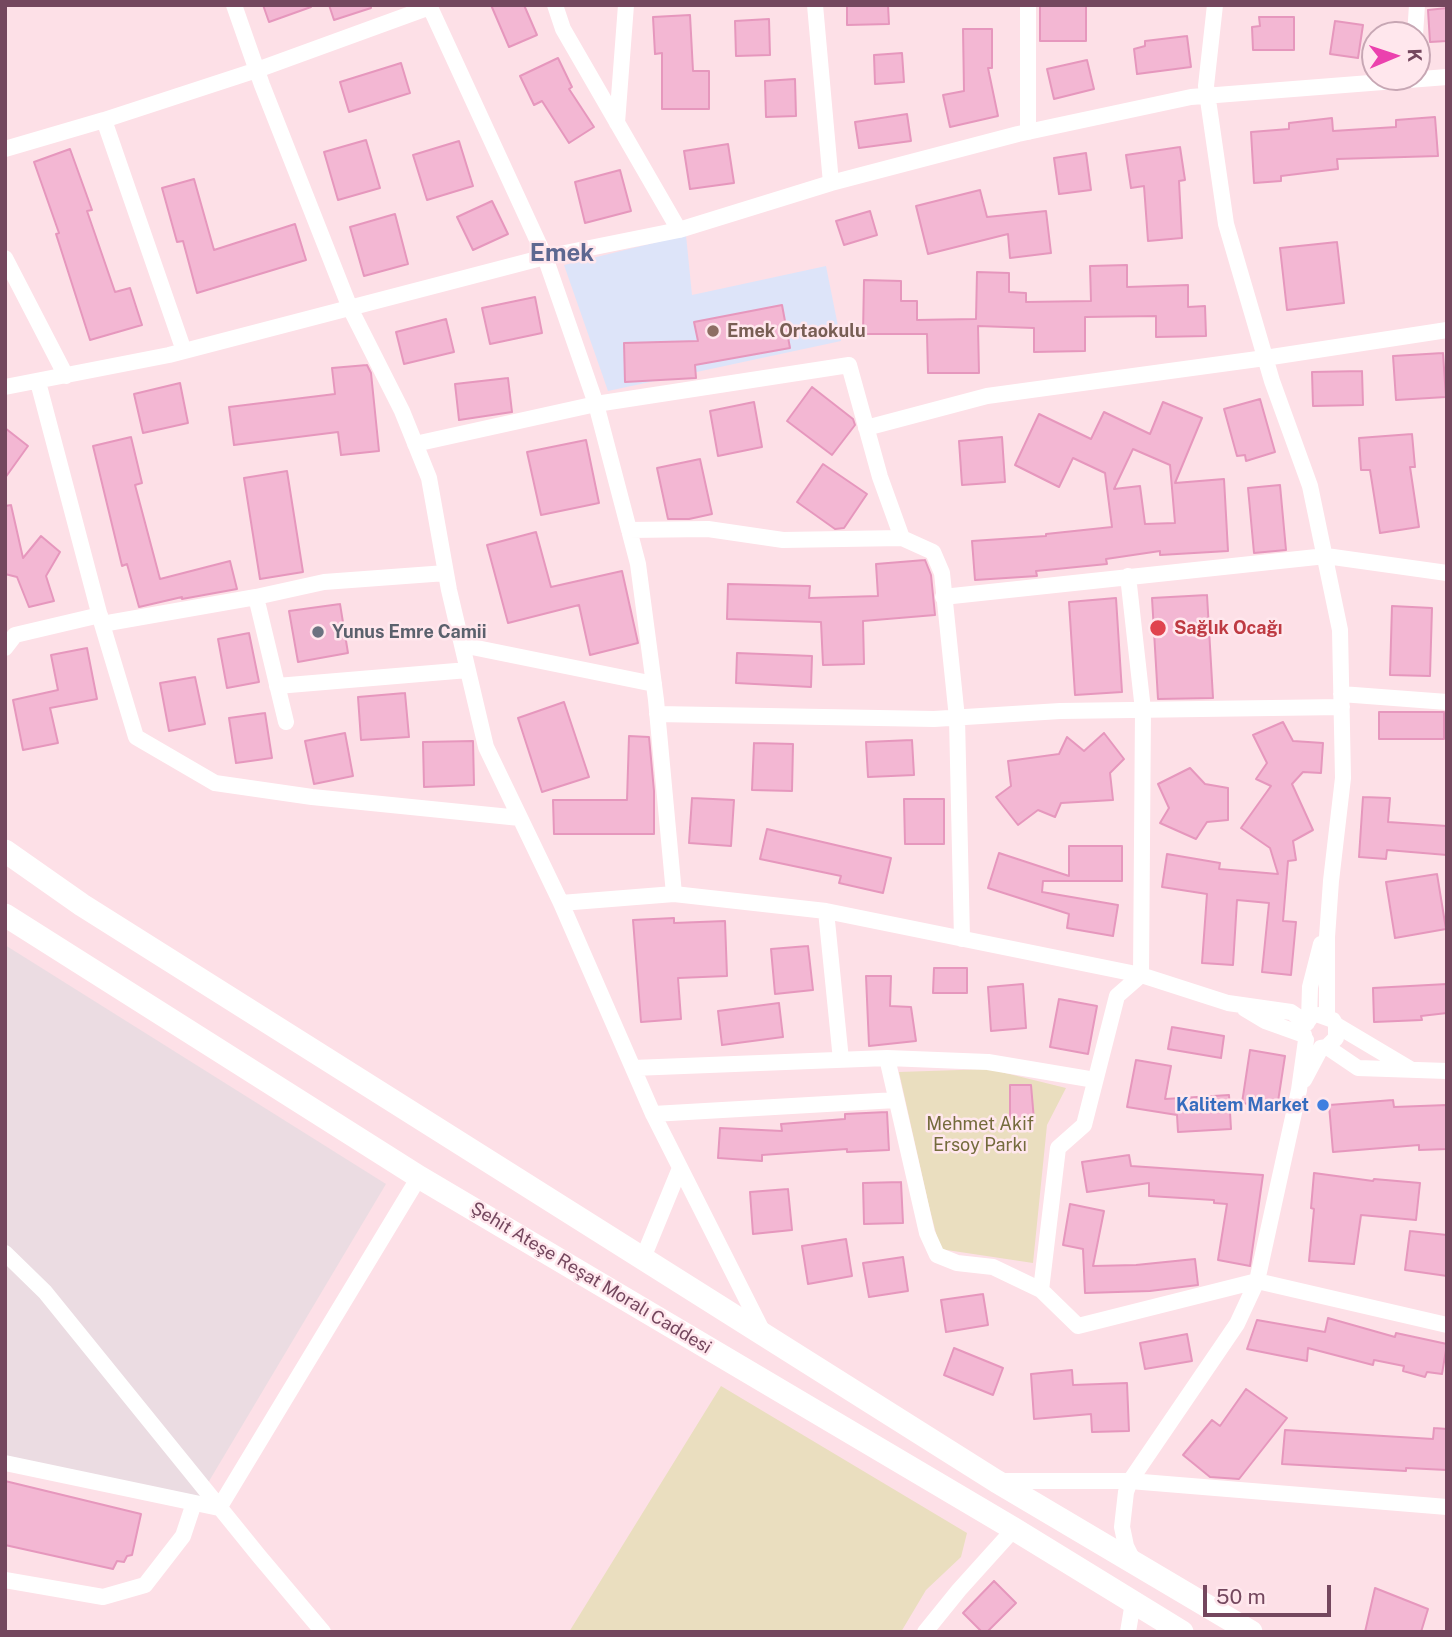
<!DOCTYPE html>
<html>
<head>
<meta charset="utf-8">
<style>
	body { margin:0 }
	#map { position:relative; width:1452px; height:1637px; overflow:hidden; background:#fde0e7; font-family:"Public Sans",sans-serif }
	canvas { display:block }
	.frame { position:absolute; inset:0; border:7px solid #74475e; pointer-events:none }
	.north { position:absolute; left:1361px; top:21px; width:70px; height:70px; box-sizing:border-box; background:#ffe7ed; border:2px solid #c7a7b4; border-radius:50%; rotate:88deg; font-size:19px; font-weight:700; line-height:28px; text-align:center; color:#74475e }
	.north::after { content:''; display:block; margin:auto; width:24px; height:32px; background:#eb41ae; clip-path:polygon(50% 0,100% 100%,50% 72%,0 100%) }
	.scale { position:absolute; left:1203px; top:1585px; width:128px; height:32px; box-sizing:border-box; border:4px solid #74475e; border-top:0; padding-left:9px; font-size:21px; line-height:24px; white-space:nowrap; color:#74475e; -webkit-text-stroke:5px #ffe7ed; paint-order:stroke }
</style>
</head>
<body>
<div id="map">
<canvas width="1452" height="1637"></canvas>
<div class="frame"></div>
<div class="north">K</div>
<div class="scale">50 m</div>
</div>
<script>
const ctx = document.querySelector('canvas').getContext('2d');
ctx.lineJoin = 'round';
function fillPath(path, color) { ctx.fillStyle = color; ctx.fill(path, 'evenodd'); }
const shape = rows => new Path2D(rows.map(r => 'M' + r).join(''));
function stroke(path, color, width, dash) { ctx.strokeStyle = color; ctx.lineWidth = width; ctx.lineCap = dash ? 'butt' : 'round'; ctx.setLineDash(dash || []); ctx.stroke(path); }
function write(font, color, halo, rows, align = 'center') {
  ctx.font = font + ' "Public Sans",sans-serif'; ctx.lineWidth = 5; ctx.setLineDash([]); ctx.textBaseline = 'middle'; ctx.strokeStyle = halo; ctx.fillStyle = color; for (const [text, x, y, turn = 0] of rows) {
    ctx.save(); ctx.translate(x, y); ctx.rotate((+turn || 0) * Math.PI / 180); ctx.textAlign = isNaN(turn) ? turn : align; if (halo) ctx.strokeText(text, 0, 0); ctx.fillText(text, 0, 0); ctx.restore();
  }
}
const industrial = shape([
	[5,945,386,1184,199,1498,5,1461]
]);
const education = shape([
	[686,235,692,295,826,266,841,341,608,391,564,265]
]);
const green = shape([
	[989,1069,1066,1088,1047,1125,1033,1263,940,1249,929,1206,899,1072],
	[721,1386,967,1533,961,1557,926,1590,901,1632,569,1632]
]);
const building = shape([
	[263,5,311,5,311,7,269,22,263,5],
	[329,5,371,5,371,8,334,20,329,5],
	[491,5,524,5,537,35,509,47,491,5],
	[847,5,888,5,889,24,847,25,847,5],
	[1040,5,1086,5,1086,41,1040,41,1040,5],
	[1447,8,1447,41,1430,42,1428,10,1447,8],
	[690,15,693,71,709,71,709,109,662,109,662,53,655,54,653,17,690,15],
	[1259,17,1294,17,1294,50,1253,50,1252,27,1260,26,1259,17],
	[769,19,770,55,736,56,735,21,769,19],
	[1335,21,1363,25,1358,58,1330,54,1335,21],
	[963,29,992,29,992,68,988,68,998,116,950,127,943,95,964,91,963,29],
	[1187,36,1191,67,1137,74,1134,49,1145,46,1145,41,1187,36],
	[902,53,904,82,875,84,874,55,902,53],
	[558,58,572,87,569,89,594,127,569,143,542,101,534,105,520,76,558,58],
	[1087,60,1094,89,1054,99,1047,69,1087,60],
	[401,63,410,93,349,112,340,82,401,63],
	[795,79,796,116,766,117,765,81,795,79],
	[907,114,911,141,859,148,855,122,907,114],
	[1435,117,1438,156,1337,159,1338,169,1281,176,1281,181,1254,183,1251,132,1289,129,1289,123,1332,118,1333,131,1396,127,1396,120,1435,117],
	[366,140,380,188,338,200,324,152,366,140],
	[459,141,473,186,427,200,413,155,459,141],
	[728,144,734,183,690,189,684,151,728,144],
	[1180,147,1185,180,1179,181,1182,238,1148,241,1144,186,1131,188,1126,155,1180,147],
	[70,149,92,210,87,211,115,292,130,288,142,325,90,340,56,234,59,233,34,162,70,149],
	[1086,153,1091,190,1059,194,1054,158,1086,153],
	[620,170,631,211,585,223,575,182,620,170],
	[194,179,214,250,295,224,306,260,197,293,183,241,177,242,162,188,194,179],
	[980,190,987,217,1046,211,1051,253,1010,258,1008,234,928,254,916,206,980,190],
	[492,201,508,234,473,250,457,217,492,201],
	[870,211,877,235,844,245,836,221,870,211],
	[395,214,408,264,364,276,350,227,395,214],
	[1337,242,1344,303,1287,310,1280,248,1337,242],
	[1127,265,1127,287,1188,285,1188,307,1205,306,1206,336,1156,337,1156,316,1085,317,1085,351,1034,352,1034,328,978,326,979,373,928,373,927,334,863,334,864,280,901,281,901,301,917,301,917,320,976,319,977,272,1009,273,1009,292,1026,293,1026,302,1091,301,1090,266,1127,265],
	[535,297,542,333,490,344,482,308,535,297],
	[782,305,790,348,695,365,696,378,625,382,624,343,698,341,694,322,782,305],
	[446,319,454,352,404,364,396,332,446,319],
	[1443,353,1446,397,1396,400,1393,356,1443,353],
	[367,365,371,373,379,451,341,455,338,432,234,445,229,407,335,394,332,368,367,365],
	[1362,371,1363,405,1313,406,1312,372,1362,371],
	[508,378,512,412,459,420,455,384,508,378],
	[180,383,188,423,143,433,134,394,180,383],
	[812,387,853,419,855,425,832,455,787,421,812,387],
	[1260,399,1275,452,1246,461,1245,455,1237,456,1224,409,1260,399],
	[754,402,762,447,718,456,710,411,754,402],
	[1163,402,1202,418,1175,483,1224,479,1228,551,1160,555,1160,551,1106,559,1107,564,1036,571,1037,576,975,580,972,541,1046,536,1046,534,1112,527,1105,473,1073,458,1059,487,1015,465,1039,414,1091,439,1104,412,1150,434,1163,402],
	[1133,449,1170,465,1175,523,1145,524,1140,486,1114,489,1133,449],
	[5,428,28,446,5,478,5,428],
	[1412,434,1415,467,1410,467,1419,527,1380,533,1370,470,1361,470,1359,438,1412,434],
	[131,437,142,483,135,485,160,579,230,561,237,589,182,599,182,597,139,607,127,564,122,566,93,446,131,437],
	[1002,437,1005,482,962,485,959,441,1002,437],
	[586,440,599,503,541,515,527,452,586,440],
	[700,459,712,514,689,519,668,519,657,468,700,459],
	[823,464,867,494,844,528,835,529,797,502,823,464],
	[287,471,303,572,260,579,244,478,287,471],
	[1280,485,1286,550,1254,553,1248,488,1280,485],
	[11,505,23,558,41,536,60,552,46,576,54,601,29,607,17,577,5,574,5,506,11,505],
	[536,532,551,587,622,571,638,643,590,655,579,605,508,623,487,545,536,532],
	[925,560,931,575,935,615,863,621,864,664,823,665,821,622,727,619,728,584,810,586,809,598,878,596,876,564,925,560],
	[1207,595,1213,698,1158,699,1152,598,1207,595],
	[1116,598,1122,692,1075,695,1069,602,1116,598],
	[340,604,348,653,298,662,289,611,340,604],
	[1392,606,1432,608,1430,676,1390,675,1392,606],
	[249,633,259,682,227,688,218,639,249,633],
	[87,648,97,699,50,708,58,743,23,750,13,700,58,690,51,655,87,648],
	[737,653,812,656,811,687,736,683,737,653],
	[195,677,205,724,169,731,160,683,195,677],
	[405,693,409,737,361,740,358,697,405,693],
	[564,702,589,777,542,792,518,718,564,702],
	[1379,712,1444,712,1444,739,1379,739,1379,712],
	[265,713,272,758,236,763,229,718,265,713],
	[1283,722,1293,741,1323,743,1321,773,1303,772,1292,784,1313,830,1293,841,1296,860,1288,861,1283,921,1296,922,1291,975,1262,972,1269,903,1237,900,1233,965,1202,963,1207,894,1162,887,1167,854,1220,863,1219,869,1278,874,1270,848,1241,828,1271,786,1256,779,1267,763,1253,735,1283,722],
	[345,733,353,776,314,784,305,741,345,733],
	[1104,733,1124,759,1110,773,1113,800,1061,803,1055,817,1038,810,1018,825,996,797,1011,786,1008,761,1059,754,1067,737,1084,751,1104,733],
	[629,736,649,737,654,791,654,834,554,834,553,800,627,800,629,736],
	[912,740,914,775,868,777,866,742,912,740],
	[473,741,474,785,424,787,423,742,473,741],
	[754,743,793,744,792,791,752,790,754,743],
	[1190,768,1205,784,1228,788,1228,820,1207,822,1196,839,1160,823,1169,808,1158,784,1190,768],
	[1363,797,1390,798,1388,822,1447,826,1447,855,1387,850,1386,859,1359,857,1363,797],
	[692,798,734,800,731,846,689,843,692,798],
	[904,799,944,799,944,844,905,844,904,799],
	[767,829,891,858,883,893,839,883,841,876,760,859,767,829],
	[1069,846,1122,846,1122,881,1043,881,1042,892,1118,905,1113,936,1067,928,1069,914,988,888,999,853,1069,876,1069,846],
	[1437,874,1446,929,1395,938,1386,882,1437,874],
	[674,918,674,923,725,921,727,976,678,978,681,1019,641,1022,633,920,674,918],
	[808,946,813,990,775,994,771,949,808,946],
	[934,968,967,968,967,993,933,993,934,968],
	[866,976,891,976,890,1006,911,1007,916,1041,869,1046,866,976],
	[1023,984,1026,1028,991,1031,988,987,1023,984],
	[1447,984,1447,1013,1421,1016,1422,1020,1374,1022,1373,988,1447,984],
	[1059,999,1097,1006,1088,1054,1050,1047,1059,999],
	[779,1003,783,1037,722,1045,718,1011,779,1003],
	[1172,1027,1224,1036,1221,1058,1168,1049,1172,1027],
	[1250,1050,1285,1056,1277,1108,1242,1103,1250,1050],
	[1136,1060,1171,1066,1165,1099,1229,1095,1231,1129,1178,1132,1177,1115,1127,1107,1136,1060],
	[1010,1085,1031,1085,1034,1120,1010,1120,1010,1085],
	[1393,1100,1394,1107,1447,1105,1447,1149,1419,1150,1419,1145,1333,1152,1329,1105,1393,1100],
	[887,1112,889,1150,847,1152,847,1149,762,1155,762,1161,718,1158,720,1128,782,1131,781,1124,845,1119,845,1114,887,1112],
	[1129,1155,1131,1166,1263,1175,1250,1266,1218,1260,1227,1204,1214,1203,1214,1200,1149,1196,1149,1183,1087,1192,1082,1162,1129,1155],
	[1314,1173,1373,1181,1374,1179,1420,1183,1416,1220,1361,1215,1354,1264,1309,1261,1314,1209,1311,1208,1314,1173],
	[901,1182,903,1223,864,1224,863,1183,901,1182],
	[788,1189,792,1230,753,1234,750,1192,788,1189],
	[1070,1204,1104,1211,1093,1266,1136,1265,1195,1259,1198,1285,1150,1291,1085,1293,1083,1249,1063,1245,1070,1204],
	[1410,1231,1447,1235,1447,1276,1405,1270,1410,1231],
	[846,1239,852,1276,808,1284,802,1246,846,1239],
	[903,1257,908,1291,869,1297,863,1263,903,1257],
	[983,1294,988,1325,946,1332,941,1300,983,1294],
	[1328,1318,1395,1337,1396,1333,1447,1344,1442,1374,1427,1372,1425,1377,1403,1371,1404,1366,1374,1360,1373,1365,1308,1348,1307,1361,1247,1349,1257,1320,1325,1332,1328,1318],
	[1187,1334,1192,1361,1145,1369,1140,1343,1187,1334],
	[954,1348,1003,1368,993,1395,944,1375,954,1348],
	[1072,1370,1073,1385,1127,1383,1129,1431,1092,1432,1091,1414,1034,1419,1031,1374,1072,1370],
	[1246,1389,1287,1418,1239,1479,1210,1477,1183,1455,1212,1420,1220,1426,1246,1389],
	[1434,1428,1447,1429,1447,1470,1406,1468,1406,1471,1282,1464,1285,1430,1433,1439,1434,1428],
	[5,1481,141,1514,132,1555,127,1556,124,1562,117,1561,113,1569,5,1545,5,1481],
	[994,1581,1016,1603,987,1632,982,1632,963,1613,994,1581],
	[1375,1588,1428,1609,1421,1632,1365,1632,1375,1588]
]);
const street = shape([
	[234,5,262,85,350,308,402,411,429,478,449,590,486,747,561,903,653,1114,764,1334],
	[429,5,545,257,596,404,638,564,656,700,674,894],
	[555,5,563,29,679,230],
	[815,5,831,183],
	[1028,5,1028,132],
	[1215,5,1206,86,1226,224,1272,381,1310,486,1340,630,1343,778,1331,881,1327,937,1327,1016],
	[1415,35,1417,5],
	[104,120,184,351],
	[617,123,626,5],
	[5,149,104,120,257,70,430,7],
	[5,258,66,376],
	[38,382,102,624,136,737,215,783,312,797,520,818],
	[5,387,169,355,545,257,679,230,831,183,1018,134,1191,97,1447,77],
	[866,428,987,396,1265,358,1447,330],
	[415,444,596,404,849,365,880,477,902,538,933,552,942,573,957,718,962,939],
	[629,530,708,529,783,540,902,538],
	[256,597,286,722],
	[943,597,1326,556,1447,573],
	[102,624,256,597,324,582,446,573],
	[462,645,654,684],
	[5,648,15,635,100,615],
	[277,686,468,670],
	[1341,694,1447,702],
	[657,714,934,719,1060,711,1342,707],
	[561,903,674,894,826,911,1141,975,1228,1003,1291,1012,1307,1023],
	[826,911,841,1060],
	[1245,1009,1265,1021,1304,1035],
	[1309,1020,1310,987,1321,944],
	[1336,1025,1410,1069],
	[1327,1047,1358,1068,1447,1071],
	[887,1058,927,1233,937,1255,957,1263,993,1267,1041,1290,1078,1326,1257,1281,1447,1325],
	[633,1068,887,1058,988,1062,1095,1080],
	[1304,1080,1321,1048,1327,1047,1336,1038,1336,1025,1333,1020,1319,1015],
	[653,1114,896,1100],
	[5,1253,45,1292,259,1556,323,1632],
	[643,1258,680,1168],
	[1041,1290,1058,1148,1084,1125,1117,996,1141,975,1143,710,1128,576],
	[5,1463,219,1508,419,1177],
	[999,1481,1130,1481,1447,1507],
	[1134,1562,1126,1546,1122,1527,1126,1492,1130,1481,1237,1324,1257,1281,1299,1090,1306,1040],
	[5,1580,103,1597,145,1585,183,1536,194,1503],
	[925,1632,959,1590,1014,1529],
	[1128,1632,1133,1602]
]);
const secondary = shape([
	[5,851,82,905,996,1481,1251,1632],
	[5,915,419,1177,1014,1529,1182,1632]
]);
const markers = [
	[713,331,7,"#8d6e63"],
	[1158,628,9,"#e0444e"],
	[318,632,7,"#6b7280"],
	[1323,1105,7,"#3f7fe0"]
];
const educationNames = [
	["Emek Ortaokulu",727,331]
];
const healthNames = [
	["Sağlık Ocağı",1174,628]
];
const worshipNames = [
	["Yunus Emre Camii",332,632]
];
const shopNames = [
	["Kalitem Market",1309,1105]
];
const parkNames = [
	["Mehmet Akif",980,1124],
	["Ersoy Parkı",980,1145]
];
const streetNames = [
	["Şehit Ateşe Reşat Moralı Caddesi",591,1278,31]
];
const districtNames = [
	["Emek",562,254]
];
fillPath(industrial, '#ebdce2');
fillPath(education, '#dde4f9');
fillPath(green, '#eadebf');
fillPath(building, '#f3b7d3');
stroke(building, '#e697bd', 2);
stroke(street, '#fff', 16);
stroke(secondary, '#fff', 23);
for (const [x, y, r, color] of markers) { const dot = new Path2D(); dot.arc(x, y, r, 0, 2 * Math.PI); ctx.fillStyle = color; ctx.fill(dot); stroke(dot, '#ffe7ed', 2.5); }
write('bold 18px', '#785e54', '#ffe7ed', educationNames, 'left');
write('bold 18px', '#be3a42', '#ffe7ed', healthNames, 'left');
write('bold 18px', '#5b616d', '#ffe7ed', worshipNames, 'left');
write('bold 18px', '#366cbe', '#ffe7ed', shopNames, 'right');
write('18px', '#746b3c', '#ffe7ed', parkNames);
write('18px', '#74475e', '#ffe7ed', streetNames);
write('bold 24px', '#5e6891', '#ffe7ed', districtNames);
</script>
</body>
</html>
